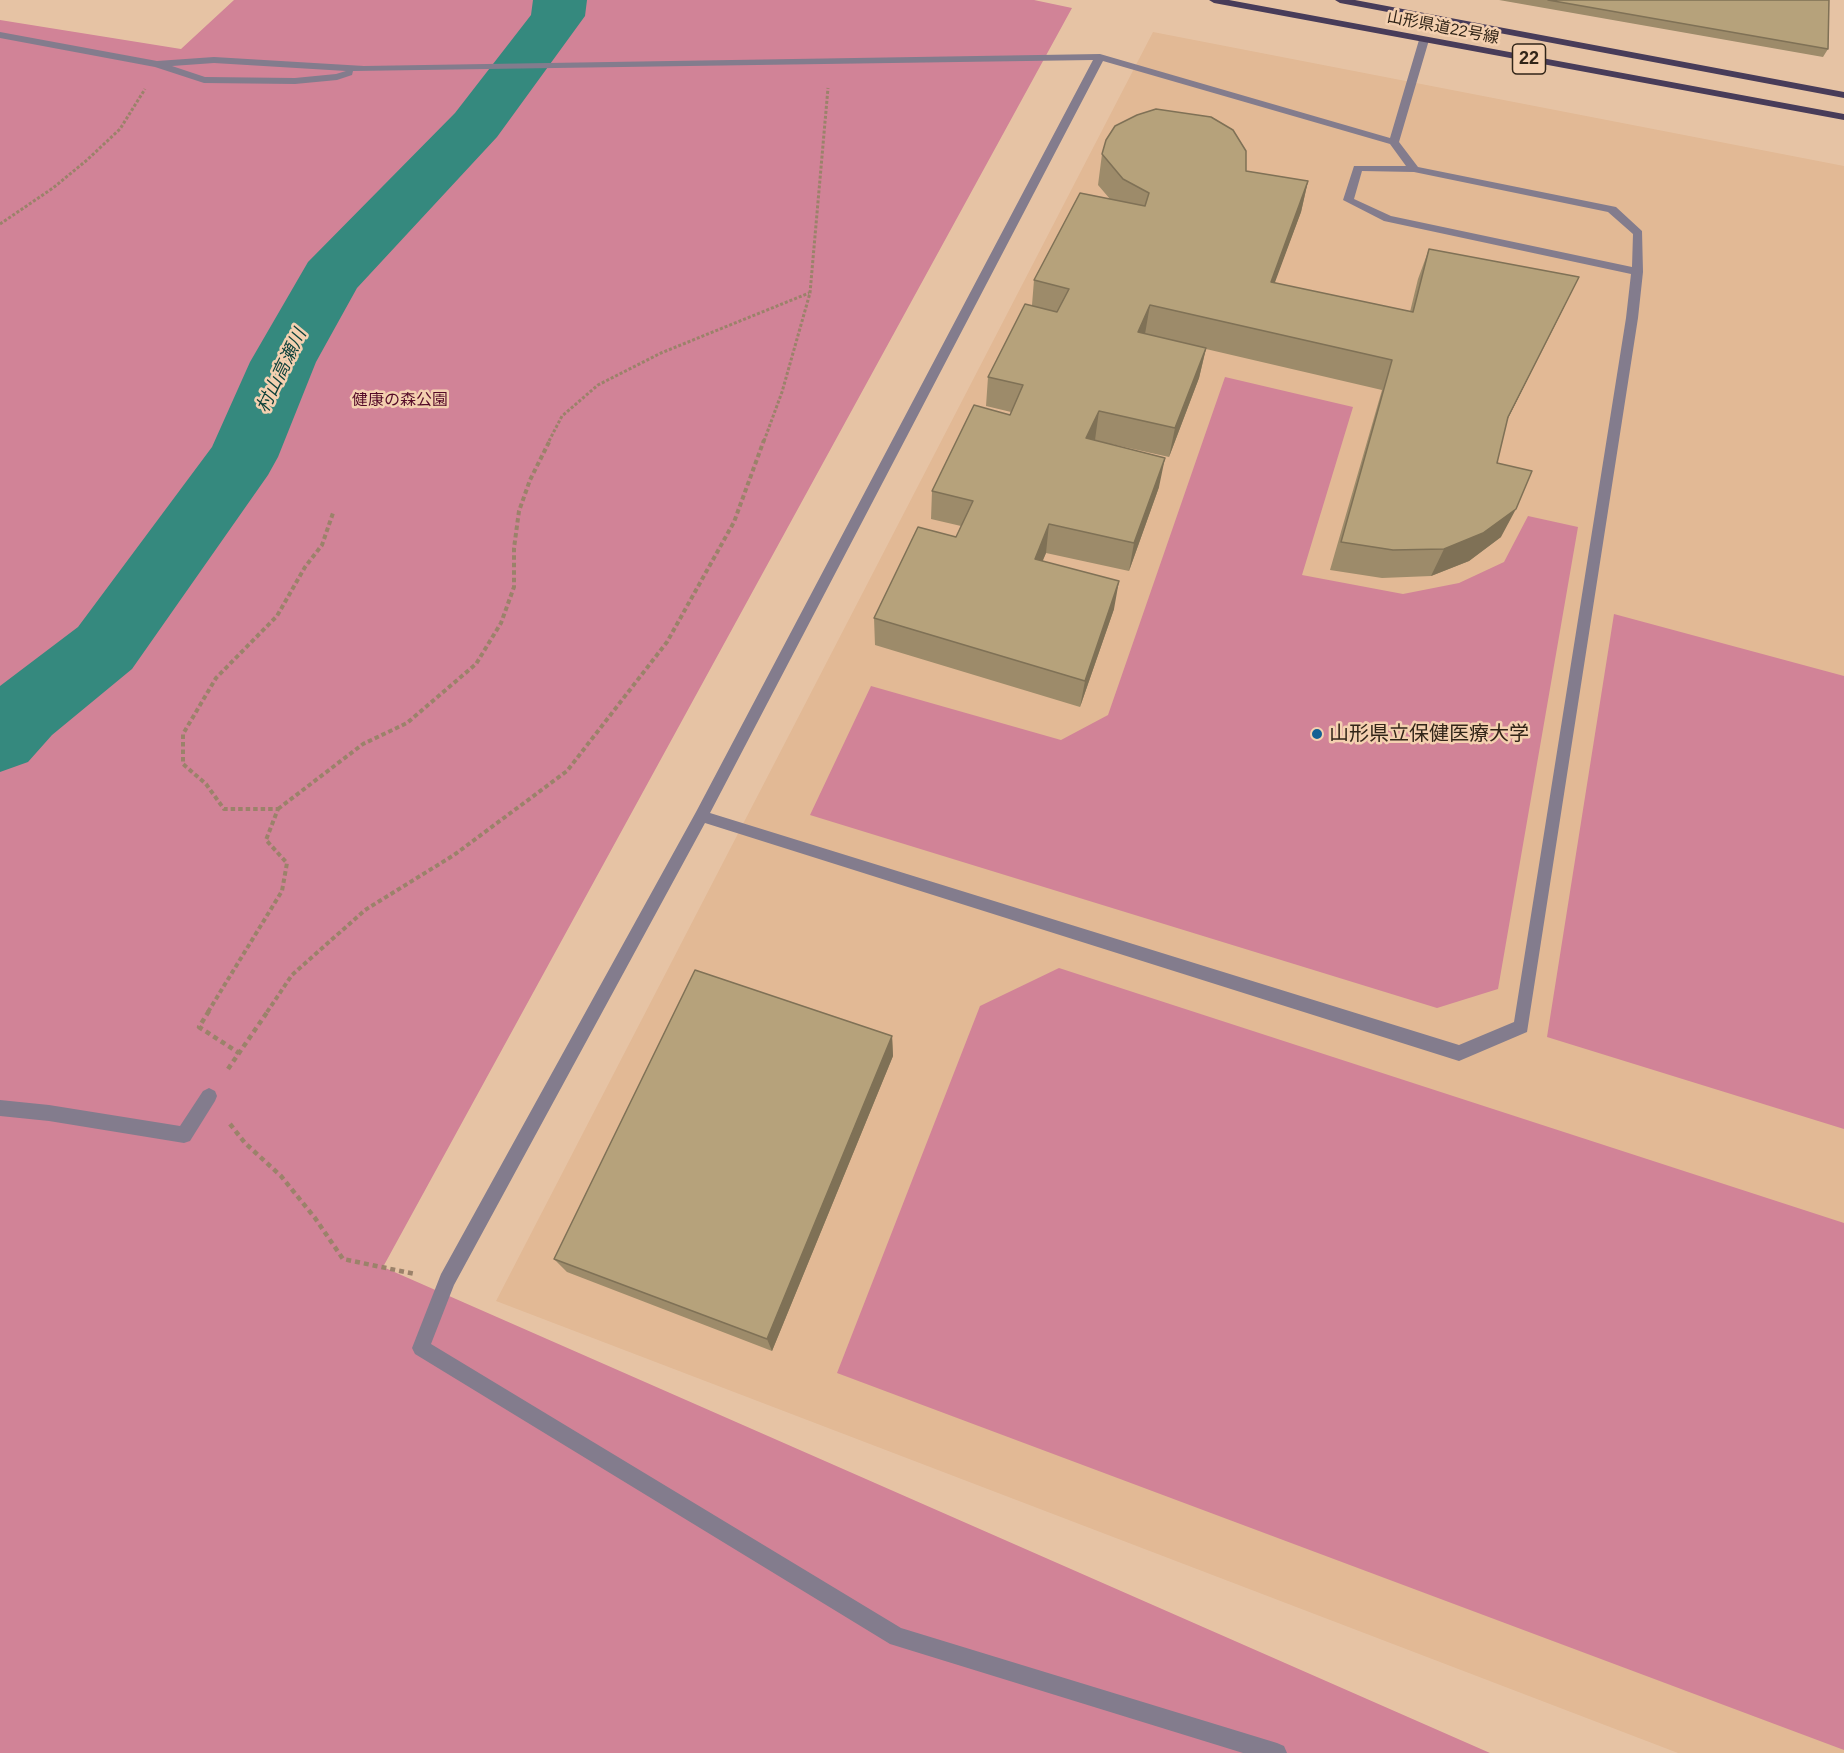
<!DOCTYPE html>
<html>
<head>
<meta charset="utf-8">
<style>
	body { margin:0 }
	canvas { display:block; background:#e6c3a4 }
</style>
</head>
<body>
<canvas width="1844" height="1753"></canvas>
<script>
const ctx = document.querySelector('canvas').getContext('2d');
ctx.lineJoin = 'round';
function fillPath(path, color) { ctx.fillStyle = color; ctx.fill(path, 'evenodd'); }
const shape = rows => new Path2D(rows.map(r => 'M' + r).join(''));
function stroke(path, color, width, dash) { ctx.strokeStyle = color; ctx.lineWidth = width; ctx.lineCap = dash ? 'butt' : 'round'; ctx.setLineDash(dash || []); ctx.stroke(path); }
function write(font, color, halo, rows, align = 'center') {
  ctx.font = font + ' Helvetica,"Noto Sans JP",sans-serif'; ctx.lineWidth = 5; ctx.setLineDash([]); ctx.textBaseline = 'middle'; ctx.strokeStyle = halo; ctx.fillStyle = color; for (const [text, x, y, turn = 0] of rows) {
    ctx.save(); ctx.translate(x, y); ctx.rotate((+turn || 0) * Math.PI / 180); ctx.textAlign = isNaN(turn) ? turn : align; if (halo) ctx.strokeText(text, 0, 0); ctx.fillText(text, 0, 0); ctx.restore();
  }
}
const built = shape([
	[1153,32,1844,166,1844,1753,1678,1753,496,1301]
]);
const green = shape([
	[234,0,1034,0,1072,8,383,1267,1490,1753,0,1753,0,20,181,49],
	[1225,377,1353,407,1302,575,1403,594,1459,583,1504,562,1528,516,1578,527,1498,989,1437,1008,810,815,871,686,1061,740,1108,715],
	[1614,614,1844,676,1844,1129,1547,1037],
	[1059,968,1844,1223,1844,1750,837,1373,980,1006]
]);
const river = shape([
	[533,0,587,0,585,16,497,137,357,288,316,362,278,457,268,475,132,669,52,735,28,762,0,772,0,686,78,627,212,447,250,362,308,262,455,113,531,15,533,0]
]);
const pathFar2 = shape([
	[0,224,53,188,87,160,120,129,145,89],
	[549,441,562,416,598,385,661,353,809,293],
	[764,441,782,392,810,293,828,88]
]);
const pathFar1 = shape([
	[278,809,363,744,407,723,476,664,501,623,514,587,514,548,519,511,530,480,550,440],
	[208,1012,282,891,287,863,266,840,278,809,224,809,206,784,183,764,183,734,216,678,277,616,305,567,322,545,333,513],
	[267,1012,292,975,365,910,454,855,567,771,667,642,734,522,764,440]
]);
const path = shape([
	[209,1011,199,1027,239,1053],
	[228,1069,268,1011],
	[230,1124,245,1143,281,1176,315,1218,343,1259,415,1274]
]);
const minor = shape([
	[0,32,157,61,214,57,364,66,1100,54,1390,138,1419,40,1424,37,1429,40,1399,142,1418,167,1616,207,1642,231,1643,272,1638,318,1527,1032,1459,1061,705,823,454,1285,431,1344,901,1628,1277,1743,1284,1746,1287,1753,1243,1753,890,1644,415,1354,412,1348,441,1274,696,812,1093,60,353,71,352,75,337,80,295,84,204,83,155,67,0,38,0,32],
	[1103,61,1390,144,1406,166,1354,166,1343,200,1384,221,1631,274,1626,318,1514,1022,1459,1045,710,813,1103,61],
	[214,63,346,71,336,74,295,78,205,77,172,66,214,63],
	[1362,171,1414,172,1608,212,1633,234,1632,267,1391,216,1354,199,1362,171],
	[209,1088,215,1091,217,1096,215,1101,190,1141,184,1143,49,1121,0,1116,0,1100,49,1105,180,1126,203,1091,209,1088]
]);
const major = shape([
	[1209,0,1229,0,1844,114,1844,120,1214,3,1209,0],
	[1335,0,1355,0,1844,92,1844,98,1340,3,1335,0]
]);
const wall = shape([
	[1499,0,1829,0,1828,49,1823,57],
	[1102,154,1246,171,1308,181,1301,212,1274,283,1410,312,1418,279,1429,249,1564,307,1507,420,1497,463,1501,537,1469,561,1431,576,1382,578,1330,570,1382,390,1206,349,1199,378,1169,457,1111,444,1159,487,1129,571,1046,553,1042,561,1114,609,1080,707,875,645,874,618,956,537,961,526,931,519,932,491,1010,415,1011,412,986,406,988,377,1032,305,1034,280,1110,199,1098,185],
	[892,1036,893,1056,772,1351,567,1272,554,1259]
]);
const shadedWall = shape([
	[1308,181,1301,212,1264,312,1271,282],
	[1579,277,1564,307,1494,446,1508,417],
	[1150,305,1145,334,1138,332],
	[1206,348,1199,378,1169,457,1175,428],
	[1099,411,1095,440,1086,438],
	[1165,458,1159,487,1129,571,1134,543],
	[1516,509,1501,537,1469,561,1431,576,1444,549],
	[1049,524,1046,553,1032,587,1035,559],
	[1119,581,1114,609,1080,707,1085,681],
	[892,1036,893,1056,772,1351,767,1339]
]);
const building = shape([
	[1548,0,1829,0,1828,49,1548,0],
	[1156,109,1211,117,1233,130,1246,151,1246,171,1308,181,1271,282,1413,312,1429,249,1579,277,1508,417,1497,463,1532,471,1516,509,1483,533,1444,549,1393,550,1341,542,1392,360,1150,305,1138,332,1206,348,1175,428,1099,411,1086,438,1165,458,1134,543,1049,524,1035,559,1119,581,1085,681,874,618,918,527,956,537,973,501,932,491,974,405,1010,415,1023,385,988,377,1025,304,1057,312,1069,289,1034,280,1080,193,1145,206,1149,193,1123,179,1102,154,1106,140,1115,126,1137,115,1156,109],
	[695,970,892,1036,767,1339,554,1259,695,970]
]);
const markers = [
	[1317,734,6,"#126194"]
];
const farStreetnames = [
	["山形県道22号線",1443,28,11]
];
const farParknames = [
	["健康の森公園",400,401]
];
const shields = [
	[1529,59,33]
];
const shieldNames = [
	["22",1529,59]
];
const farWaternames = [
	["村山高瀬川",282,371,-64]
];
const poiNames = [
	["山形県立保健医療大学",1329,734]
];
fillPath(built, '#e2b995');
fillPath(green, '#d18397');
fillPath(river, '#35897e');
stroke(pathFar2, '#9b826a', 3, [3, 2]);
stroke(pathFar1, '#9b826a', 4, [4.5, 3]);
stroke(path, '#9b826a', 4.5, [5, 4]);
fillPath(minor, '#837c8d');
fillPath(major, '#483c59');
fillPath(wall, '#9d8b6a');
fillPath(shadedWall, '#7f7156');
fillPath(building, '#b6a27b');
stroke(building, '#7f7156', 1.5);
for (const [x, y, r, color] of markers) { const dot = new Path2D(); dot.arc(x, y, r, 0, 2 * Math.PI); ctx.fillStyle = color; ctx.fill(dot); stroke(dot, '#f4d0b0', 2); }
write('16px', '#322518', '#f4d0b0', farStreetnames);
write('16px', '#550b28', '#f4d0b0', farParknames);
for (const [x, y, w] of shields) { const box = new Path2D(); box.roundRect(x - w / 2, y - 15, w, 30, 4.5); ctx.fillStyle = '#f4d0b0'; ctx.fill(box); stroke(box, '#322518', 1.5); }
write('bold 18px', '#322518', null, shieldNames);
write('italic 18px', '#0b3f39', '#f4d0b0', farWaternames);
write('20px', '#322518', '#f4d0b0', poiNames, 'left');
</script>
</body>
</html>
